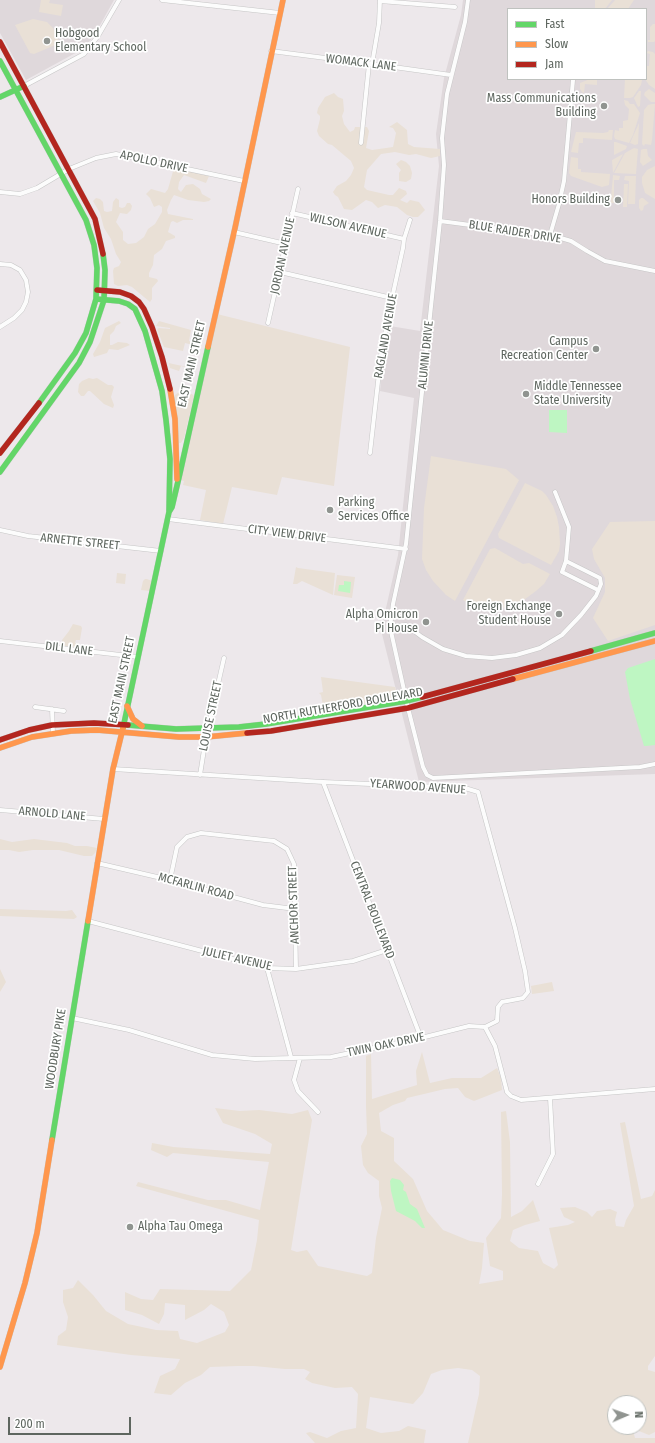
<!DOCTYPE html>
<html>
<head>
<meta charset="utf-8">
<style>
	body { margin:0 }
	#map { position:relative; width:655px; height:1443px; overflow:hidden; background:#ede8eb; font-family:"Fira Sans Condensed",sans-serif }
	canvas { display:block }
	.legend { position:absolute; left:507px; top:8px; width:140px; height:72px; box-sizing:border-box; background:#fff; border:1px solid #bfc2bf; margin:0; padding:5px 7px; list-style:none; font-size:12px; color:#5e665f }
	.legend li { display:flex; align-items:center; gap:8px; height:20px }
	.legend b { width:20px; border:1px solid #bfc2bf }
	.north { position:absolute; left:607px; top:1395px; width:40px; height:40px; box-sizing:border-box; background:#fff; border:1px solid #bfc2bf; border-radius:50%; rotate:88deg; font-size:11px; font-weight:700; line-height:16px; text-align:center; color:#5e665f }
	.north::after { content:''; display:block; margin:auto; width:14px; height:18px; background:#909490; clip-path:polygon(50% 0,100% 100%,50% 72%,0 100%) }
	.scale { position:absolute; left:8px; top:1417px; width:123px; height:18px; box-sizing:border-box; border:2px solid #5e665f; border-top:0; padding-left:5px; font-size:12px; line-height:14px; white-space:nowrap; color:#5e665f; -webkit-text-stroke:3px #fff; paint-order:stroke }
</style>
</head>
<body>
<div id="map">
<canvas width="655" height="1443"></canvas>
<ul class="legend">
<li><b style="height:5px;background:#63d668"></b>Fast</li>
<li><b style="height:5px;background:#ff974d"></b>Slow</li>
<li><b style="height:5px;background:#b3261e"></b>Jam</li>
</ul>
<div class="north">N</div>
<div class="scale">200 m</div>
</div>
<script>
const ctx = document.querySelector('canvas').getContext('2d');
ctx.lineJoin = 'round';
function fillPath(path, color) { ctx.fillStyle = color; ctx.fill(path, 'evenodd'); }
const shape = rows => new Path2D(rows.map(r => 'M' + r).join(''));
function stroke(path, color, width, dash) { ctx.strokeStyle = color; ctx.lineWidth = width; ctx.lineCap = dash ? 'butt' : 'round'; ctx.setLineDash(dash || []); ctx.stroke(path); }
function write(font, color, halo, rows, align = 'center') {
  ctx.font = font + ' "Fira Sans Condensed",sans-serif'; ctx.lineWidth = 3.5; ctx.setLineDash([]); ctx.textBaseline = 'middle'; ctx.strokeStyle = halo; ctx.fillStyle = color; for (const [text, x, y, turn = 0] of rows) {
    ctx.save(); ctx.translate(x, y); ctx.rotate((+turn || 0) * Math.PI / 180); ctx.textAlign = isNaN(turn) ? turn : align; if (halo) ctx.strokeText(text, 0, 0); ctx.fillText(text, 0, 0); ctx.restore();
  }
}
const education = shape([
	[0,0,114,0,94,36,86,45,81,50,26,80,0,33],
	[463,0,655,0,655,774,419,782,381,630,398,555,414,398,380,391,384,354,390,326,420,331,439,166,436,134,444,78,461,15],
	[508,9,646,9,646,79,508,79]
]);
const green = shape([
	[41,0,50,0,49,3,63,5,61,16,39,12],
	[595,0,612,0,605,9,595,9],
	[615,0,634,0,628,9,607,9],
	[33,19,47,22,53,28,60,43,34,54,30,53,15,25],
	[653,24,655,24,655,41,654,42,648,42,648,40,650,40,650,27],
	[648,51,653,52,655,54,655,89,649,85,645,79,646,66,649,66,650,54,647,53],
	[590,79,602,79,597,79,597,85,585,84,584,93,582,92,580,89,580,83],
	[625,79,642,80,641,85,633,97,630,98,624,98],
	[649,89,655,93,655,102,651,102,644,95,645,92],
	[639,91,641,91,640,106,638,107,634,98],
	[334,93,338,97,343,99,344,111,342,116,344,124,350,132,354,130,355,127,367,127,369,131,366,148,372,150,393,147,396,133,393,128,389,127,397,122,407,130,408,144,414,147,440,149,440,156,431,158,416,154,409,155,395,152,381,154,367,170,364,187,367,190,389,195,393,195,399,188,406,191,407,194,400,200,407,203,410,200,419,202,425,210,418,217,413,217,407,215,397,207,385,205,378,208,372,202,366,200,352,210,344,209,338,197,335,195,333,192,337,186,346,181,351,175,354,168,351,161,332,145,328,144,319,136,317,131,320,119,320,116,317,113,318,108,325,97],
	[624,100,628,101,630,104,634,104,640,113,633,135,629,143,615,139,614,136,615,130,619,131,619,128,623,128,623,121,628,120,629,109,625,105],
	[652,104,655,104,652,140,651,145,645,144,644,146,642,144,644,110,648,105],
	[639,123,638,144,635,145,630,143],
	[609,130,613,130,612,140,583,138,583,143,579,143,578,153,571,152,576,132,603,133,608,132],
	[614,142,616,142,627,146,626,149,614,155],
	[634,148,638,149,636,174,614,173,625,153],
	[643,149,647,149,648,156,652,160,643,166,640,162,641,150],
	[623,154,613,173,612,160],
	[571,157,578,158,578,169,581,169,581,172,610,174,609,185,602,187,571,176,569,173],
	[401,160,406,162,410,166,412,173,411,179,406,182,399,181,399,173,401,170,396,164],
	[655,166,655,199,645,193,642,183,642,177,647,170],
	[174,168,209,176,206,183,184,175,179,182,178,189,181,192,186,185,193,184,200,189,202,194,211,199,209,201,204,202,188,200,174,195,171,200,167,210,168,214,193,219,193,220,183,220,177,223,173,221,171,222,168,232,175,236,175,238,166,241,162,249,154,255,153,265,149,273,149,277,157,279,158,281,152,288,152,299,150,302,132,287,127,285,118,286,114,284,113,271,114,268,119,266,121,262,116,254,111,239,104,228,100,213,93,201,96,198,100,199,103,202,104,211,107,212,112,211,113,202,116,198,119,200,119,207,122,208,125,207,127,203,130,203,132,206,131,210,127,214,120,213,116,222,123,232,123,240,128,244,136,243,144,237,148,229,155,224,162,212,162,207,159,205,154,207,150,198,146,194,151,189,165,193,168,189],
	[613,175,620,176,619,180,614,180,614,203,611,203,610,209],
	[625,176,636,176,635,204,628,204,629,181,624,180],
	[624,184,628,184,627,207,623,207],
	[641,198,643,198,649,203,644,206,643,210,641,211,639,208,639,200],
	[217,314,350,347,334,486,282,477,277,495,232,487,223,524,200,520,206,490,183,485,184,481,180,480],
	[119,321,121,323,116,326,114,331,110,335,110,345,112,345,118,342,127,343,130,345,118,350,109,349,107,353,94,357,93,354,100,342,105,328],
	[159,321,191,330,189,341,197,343,197,346,185,343,183,351,164,347,157,329,159,328,170,329,170,328,156,326],
	[169,363,173,364,197,369,195,370,181,366,179,371,170,368],
	[89,378,93,379,97,378,108,385,112,385,114,387,111,397,114,405,113,408,104,404,90,391,88,391,84,396,81,396,78,392,79,384,82,381],
	[179,392,192,394,194,396,184,438,181,443,179,443,174,397,175,395],
	[431,456,506,469,519,480,455,601,446,595,433,581,426,570,422,559,424,508],
	[525,483,542,491,546,495,553,506,557,517,559,527,560,544,559,551,551,565,499,538,498,534],
	[655,521,655,625,608,641,593,618,605,592,605,578,594,559,592,549,610,522],
	[495,548,523,564,529,563,550,574,544,584,536,591,517,605,492,610,478,609,463,600,490,549],
	[296,567,298,568,335,573,333,595,302,581,297,584,293,584],
	[117,573,126,574,125,584,116,583],
	[337,575,355,577,352,598,334,595],
	[145,579,147,579,152,581,150,591,141,590,143,581],
	[73,624,81,626,82,628,80,640,76,640,75,643,79,644,78,647,62,646,62,640,69,631],
	[321,677,395,687,397,694,395,697,391,699,324,711,321,695,319,693,323,692],
	[0,839,12,842,34,839,67,843,75,846,87,846,97,848,95,853,92,856,84,856,59,850,33,850,19,852,9,850,0,850],
	[0,909,66,911,72,910,77,917,74,919,0,916],
	[0,969,6,982,0,992],
	[552,982,554,991,532,994,531,986],
	[422,1052,430,1083,452,1078,481,1078,497,1068,501,1078,502,1090,474,1101,465,1097,458,1088,445,1089,407,1098,405,1101,393,1105,379,1113,381,1131,394,1138,394,1161,413,1179,427,1211,443,1230,470,1241,484,1243,482,1268,479,1284,503,1280,503,1271,490,1266,486,1238,501,1218,502,1194,501,1112,506,1111,510,1142,511,1217,522,1211,533,1200,540,1221,525,1225,513,1230,510,1241,519,1248,538,1251,543,1263,554,1269,558,1265,549,1228,568,1225,575,1222,564,1217,560,1208,575,1207,587,1212,592,1217,597,1211,610,1209,617,1212,615,1220,616,1226,624,1227,626,1220,634,1206,620,1123,625,1122,641,1199,652,1196,655,1190,655,1356,648,1366,648,1370,655,1372,655,1432,649,1435,639,1431,633,1431,635,1438,655,1438,655,1443,468,1443,479,1394,480,1376,472,1370,458,1368,442,1370,431,1374,423,1393,413,1404,370,1397,366,1428,381,1433,399,1431,408,1426,426,1430,424,1443,315,1443,306,1433,310,1432,327,1438,341,1431,356,1428,358,1394,352,1387,335,1388,312,1383,305,1379,310,1372,304,1369,285,1369,254,1366,238,1366,210,1367,201,1375,185,1383,171,1395,154,1393,160,1376,175,1369,180,1359,131,1355,57,1345,58,1336,66,1330,68,1317,63,1302,63,1290,73,1288,78,1280,93,1295,106,1311,128,1324,156,1330,178,1331,180,1339,197,1343,225,1332,229,1325,224,1312,211,1304,204,1310,185,1320,185,1305,165,1303,164,1314,159,1324,142,1315,125,1310,125,1292,141,1299,153,1300,160,1289,230,1291,251,1270,257,1240,259,1220,136,1186,138,1182,208,1200,226,1200,260,1210,269,1162,173,1153,167,1157,151,1150,152,1143,173,1147,270,1154,272,1144,255,1134,223,1123,215,1108,240,1111,259,1110,292,1114,308,1110,312,1120,291,1250,297,1252,307,1250,318,1266,367,1276,372,1273,376,1238,382,1208,379,1196,379,1181,368,1173,363,1165,361,1146,367,1134,366,1106,366,1056,371,1054,372,1099,417,1085,416,1071],
	[615,1403,639,1403,639,1427,615,1427]
]);
const water = shape([
	[549,410,567,410,567,433,549,432],
	[344,581,351,582,350,593,338,591,339,585,344,585],
	[655,659,655,745,646,746,644,746,630,699,625,672,628,668],
	[392,1178,400,1180,404,1185,403,1190,406,1192,410,1204,417,1209,425,1228,422,1228,415,1221,396,1211,391,1191,390,1181]
]);
const street = shape([
	[162,0,280,13],
	[468,0,465,22,447,94,442,138,444,165,440,221,406,544,393,604,390,627,408,708,423,767,427,775,433,778,640,767,655,764],
	[380,1,455,7],
	[271,51,372,64,451,75],
	[372,64,379,23,380,0],
	[24,86,84,54,98,36,119,0],
	[361,143,369,64],
	[0,192,20,194,37,188,69,169,96,158,116,154,244,181],
	[292,213,404,239],
	[440,221,554,236,571,241,587,251,605,261,655,271],
	[234,232,286,244],
	[550,235,559,204,564,181,573,80],
	[0,264,11,265,20,270,26,280,28,292,26,302,22,310,14,318,0,327],
	[280,272,392,298],
	[268,323,298,189],
	[370,453,381,355,392,298,403,248,404,239,410,220],
	[555,492,569,527,566,561],
	[168,519,406,549],
	[0,530,28,536,161,551],
	[390,627,406,625,422,637,443,649,466,656,492,658,516,655,540,648,562,635,581,615,596,596,601,584,600,578,566,561,562,572,598,590],
	[0,641,138,657],
	[35,707,64,711],
	[52,709,53,733],
	[113,769,323,782,465,788,478,792,515,928,525,971,528,992,523,998,502,1002,498,1007,497,1021,485,1027],
	[200,775,206,737,224,658],
	[323,782,421,1038],
	[0,810,104,819],
	[97,863,170,880,263,905,295,909],
	[170,880,177,847,187,837,201,833,274,841,287,849,294,864,296,969],
	[88,921,267,968,296,969,353,961,387,950],
	[267,968,291,1057],
	[72,1018,129,1030,212,1055,255,1059,331,1057,421,1038,469,1026,485,1027],
	[485,1027,495,1046,507,1092,511,1096,521,1100,655,1089],
	[300,1058,294,1080,298,1091,318,1112],
	[538,1184,553,1154,550,1098]
]);
const fast = shape([
	[0,61,86,220,94,245,97,268,96,299,86,333,75,353,39,403],
	[0,97,24,86],
	[96,299,119,301,128,304,135,309,145,331,162,391,166,420,170,459,169,512],
	[0,472,79,363,90,342,104,300,105,270,103,254],
	[591,651,655,633],
	[128,725,176,729,239,727,266,724,406,701,422,697],
	[123,728,169,512,172,507,180,473,208,347],
	[52,1140,88,921]
]);
const slow = shape([
	[208,347,235,228,283,0],
	[170,389,175,419,177,479],
	[513,679,655,641],
	[127,706,133,719,142,726],
	[0,748,32,737,71,731,97,730,179,737,206,737,247,733],
	[88,921,113,769,123,728],
	[0,1367,25,1283,37,1233,52,1140]
]);
const jam = shape([
	[0,42,95,219,103,254],
	[97,290,120,292,131,296,139,302,144,309,152,327,162,357,170,389],
	[0,453,39,403],
	[422,697,591,651],
	[247,733,271,731,408,708,513,679],
	[0,740,29,730,52,725,94,723,128,725]
]);
const markers = [
	[47,41,4,"#909490"],
	[604,106,4,"#909490"],
	[618,200,4,"#909490"],
	[596,349,4,"#909490"],
	[526,394,4,"#909490"],
	[330,510,4,"#909490"],
	[559,614,4,"#909490"],
	[426,622,4,"#909490"],
	[130,1227,4,"#909490"]
];
const poiNames = [
	["Hobgood",55,34,"left"],
	["Elementary School",55,48,"left"],
	["Mass Communications",596,99],
	["Building",596,113],
	["Honors Building",610,200],
	["Campus",588,342],
	["Recreation Center",588,356],
	["Middle Tennessee",534,387,"left"],
	["State University",534,401,"left"],
	["Parking",338,503,"left"],
	["Services Office",338,517,"left"],
	["Foreign Exchange",551,607],
	["Student House",551,621],
	["Alpha Omicron",418,615],
	["Pi House",418,629],
	["Alpha Tau Omega",138,1227,"left"]
];
const streetNames = [
	["WOMACK LANE",361,63,7],
	["APOLLO DRIVE",154,162,12],
	["WILSON AVENUE",348,226,13],
	["BLUE RAIDER DRIVE",515,232,9],
	["JORDAN AVENUE",283,256,-78],
	["RAGLAND AVENUE",386,336,-80],
	["ALUMNI DRIVE",426,355,-84],
	["EAST MAIN STREET",192,364,-77],
	["CITY VIEW DRIVE",287,534,7],
	["ARNETTE STREET",80,542,6],
	["DILL LANE",69,649,7],
	["EAST MAIN STREET",122,680,-78],
	["NORTH RUTHERFORD BOULEVARD",343,706,-10],
	["LOUISE STREET",211,716,-78],
	["YEARWOOD AVENUE",418,787,4],
	["ARNOLD LANE",52,814,5],
	["MCFARLIN ROAD",196,887,15],
	["ANCHOR STREET",294,905,-92],
	["CENTRAL BOULEVARD",372,910,69],
	["JULIET AVENUE",237,959,13],
	["TWIN OAK DRIVE",386,1045,-12],
	["WOODBURY PIKE",56,1049,-81]
];
fillPath(education, '#dfd8db');
fillPath(green, '#e9e0d6');
fillPath(water, '#bef6c2');
stroke(street, '#c6c6c6', 5);
stroke(fast, '#c7c7c7', 6);
stroke(slow, '#c7c7c7', 6);
stroke(jam, '#c7c7c7', 6);
stroke(street, '#fcfcfc', 4);
stroke(fast, '#63d668', 5.5);
stroke(slow, '#ff974d', 5.5);
stroke(jam, '#b3261e', 5.5);
for (const [x, y, r, color] of markers) { const dot = new Path2D(); dot.arc(x, y, r, 0, 2 * Math.PI); ctx.fillStyle = color; ctx.fill(dot); stroke(dot, '#fff', 1.5); }
write('12px', '#5e665f', '#fff', poiNames, 'right');
write('12px', '#5e665f', '#fff', streetNames);
</script>
</body>
</html>
